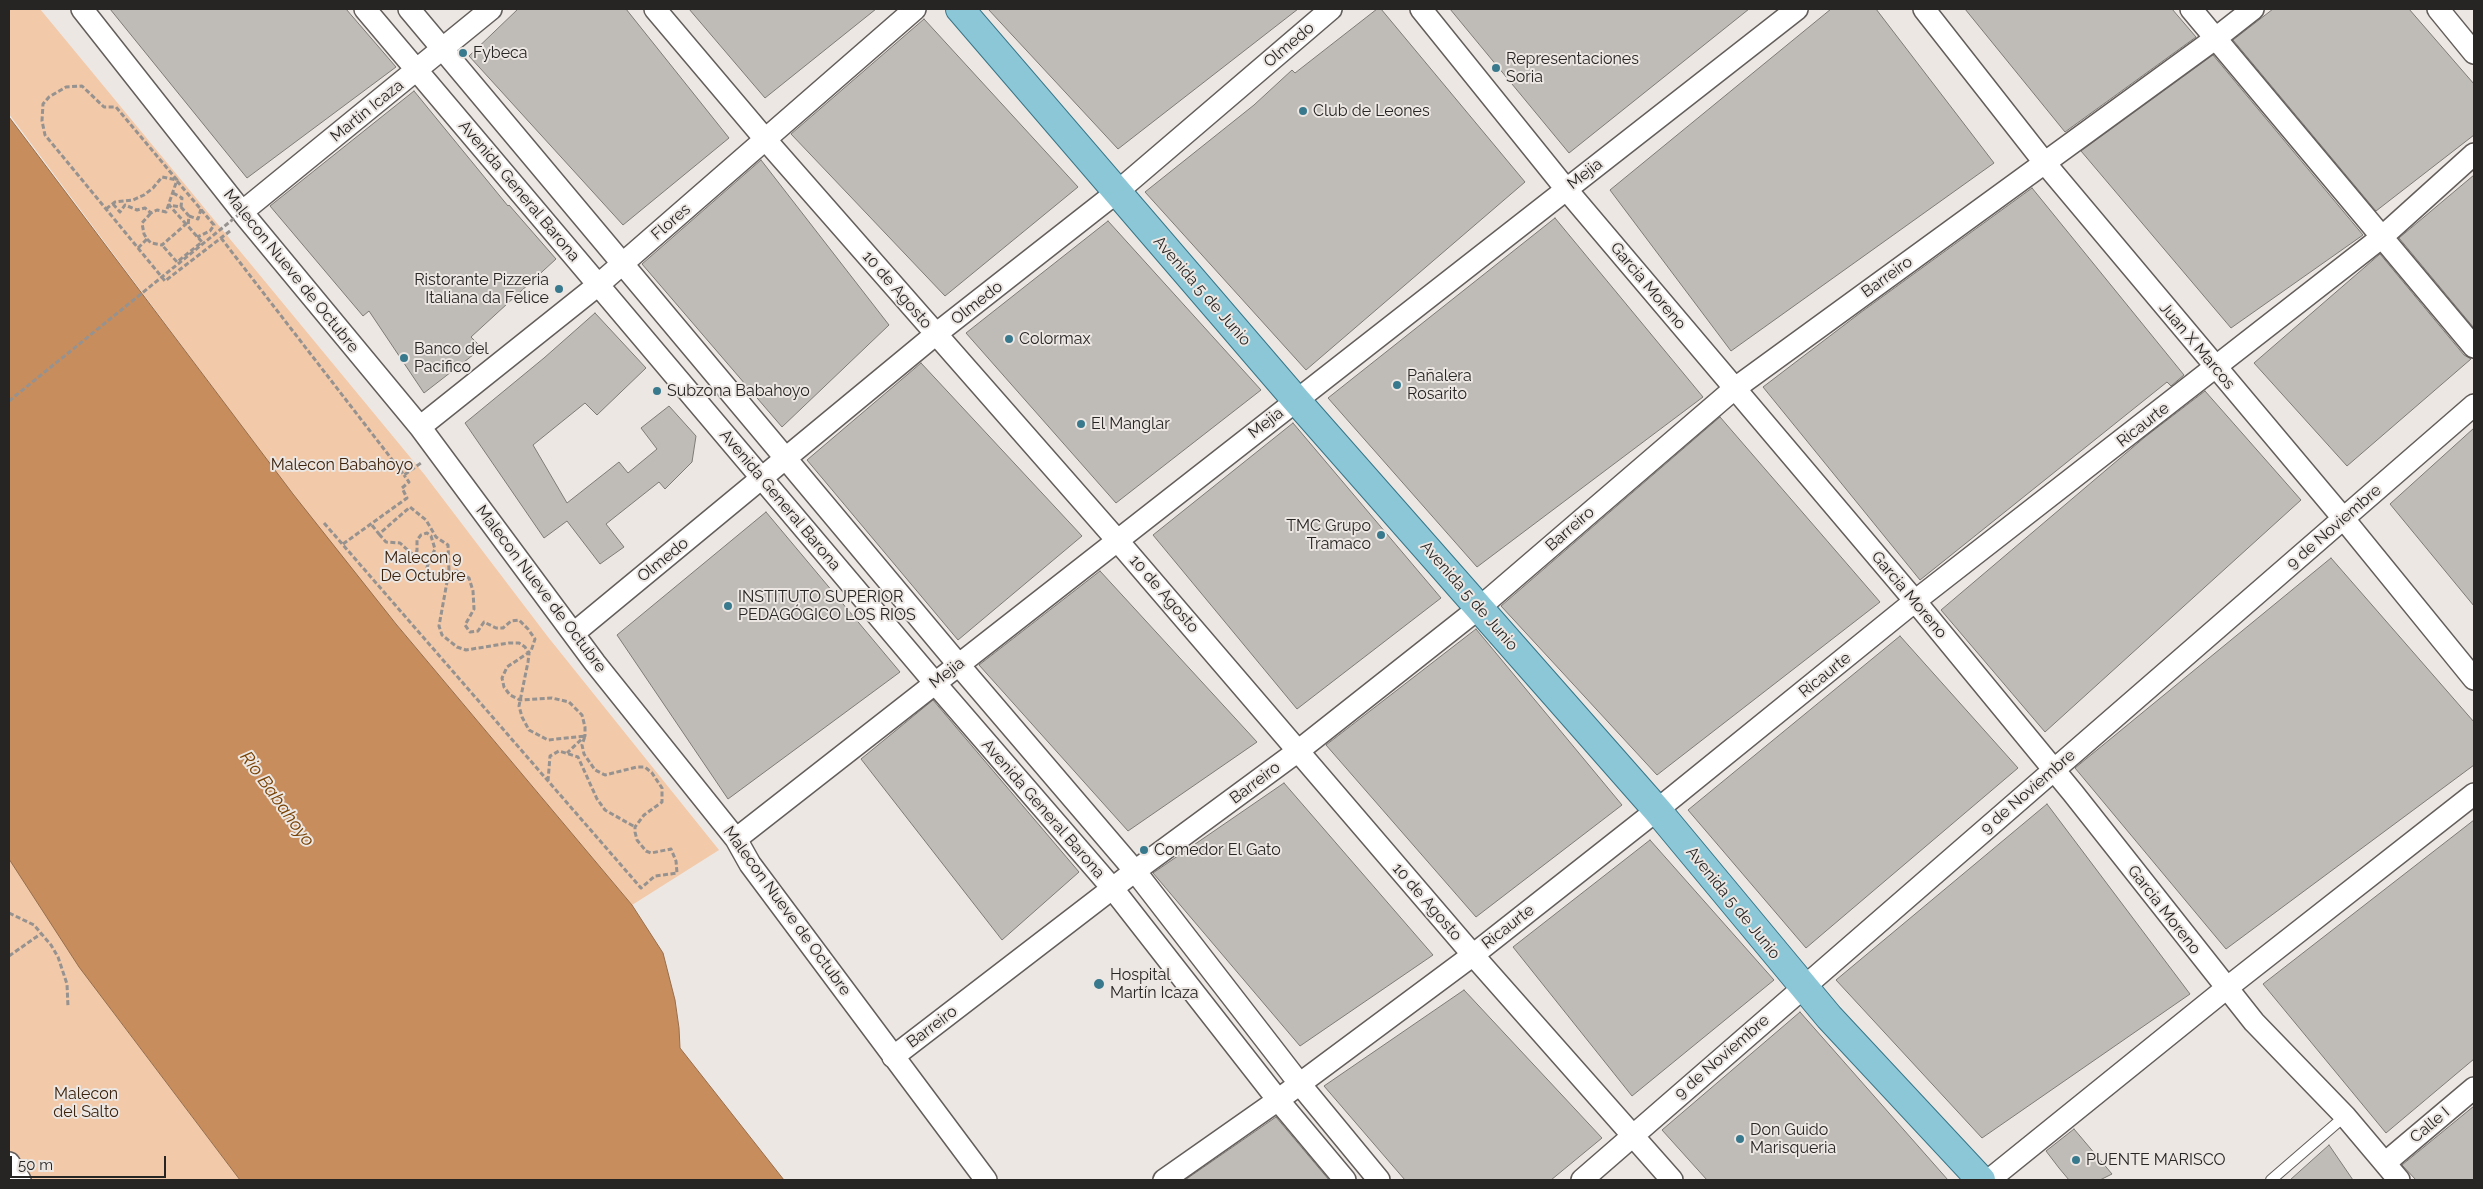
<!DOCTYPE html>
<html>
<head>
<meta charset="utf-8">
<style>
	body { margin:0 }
	#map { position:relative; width:2483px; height:1189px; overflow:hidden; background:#ece7e3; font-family:Raleway,sans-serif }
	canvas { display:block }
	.frame { position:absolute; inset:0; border:10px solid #272524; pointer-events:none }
	.scale { position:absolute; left:10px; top:1156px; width:156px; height:22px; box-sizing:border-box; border:2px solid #272524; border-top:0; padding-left:6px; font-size:15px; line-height:18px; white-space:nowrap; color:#272524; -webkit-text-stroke:4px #ece7e3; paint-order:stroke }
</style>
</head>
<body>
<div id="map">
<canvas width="2483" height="1189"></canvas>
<div class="frame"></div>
<div class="scale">50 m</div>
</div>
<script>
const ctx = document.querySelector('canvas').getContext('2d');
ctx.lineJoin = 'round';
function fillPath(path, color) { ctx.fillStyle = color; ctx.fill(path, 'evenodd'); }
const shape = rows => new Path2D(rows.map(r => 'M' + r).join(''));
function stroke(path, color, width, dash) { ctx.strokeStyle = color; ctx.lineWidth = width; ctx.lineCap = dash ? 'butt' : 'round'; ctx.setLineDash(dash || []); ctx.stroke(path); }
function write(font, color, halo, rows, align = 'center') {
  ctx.font = font + ' Raleway,sans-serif'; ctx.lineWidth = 4; ctx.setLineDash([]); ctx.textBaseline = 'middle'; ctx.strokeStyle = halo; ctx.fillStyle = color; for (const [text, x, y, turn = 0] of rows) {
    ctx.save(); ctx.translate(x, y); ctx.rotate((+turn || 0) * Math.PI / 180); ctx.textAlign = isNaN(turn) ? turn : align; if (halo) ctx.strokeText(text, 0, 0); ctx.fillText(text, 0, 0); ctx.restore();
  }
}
const green = shape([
	[9,9,40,9,424,474,548,637,719,850,632,905,335,551,9,114],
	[9,854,112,1011,240,1180,23,1180,9,1160]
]);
const water = shape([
	[9,117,293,494,396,624,632,905,663,953,675,1000,679,1028,680,1048,784,1180,240,1180,79,967,9,859,9,117]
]);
const building = shape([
	[110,9,346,9,396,67,247,178,110,9],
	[518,9,626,9,729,138,623,225,469,56,518,9],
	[689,9,876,9,765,98,689,9],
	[988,9,1298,9,1118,149,988,9],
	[1377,9,1381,9,1525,182,1306,370,1145,192,1254,105,1292,70,1295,73,1377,9],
	[1450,9,1749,9,1569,153,1450,9],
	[1831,9,1876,9,1994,163,1731,351,1610,190,1831,9],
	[1965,9,2172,9,2196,37,2065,132,1965,9],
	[2273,9,2409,9,2474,84,2474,135,2376,211,2233,40,2273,9],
	[924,19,1078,187,945,296,791,134,924,19],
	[2213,55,2363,235,2231,328,2081,151,2213,55],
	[414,91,508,206,509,205,556,259,471,337,482,348,424,393,369,311,363,316,270,206,414,91],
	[761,160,889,325,782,427,642,264,761,160],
	[2474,175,2474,328,2399,238,2474,175],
	[2032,188,2184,375,2171,386,2167,382,1920,580,1763,387,1860,313,2032,188],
	[1555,218,1703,397,1477,567,1328,398,1555,218],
	[1108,221,1261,390,1116,503,966,333,1108,221],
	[2380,254,2464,355,2471,359,2347,466,2254,363,2380,254],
	[595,313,646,368,597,415,585,403,533,445,567,503,619,462,628,473,657,449,641,428,669,406,696,436,692,462,665,489,659,482,606,524,624,547,600,564,567,521,544,538,465,423,544,358,595,313],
	[921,363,1082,536,958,640,807,460,921,363],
	[2205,391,2301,500,2045,732,1941,610,2145,437,2205,391],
	[1720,417,1880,602,1657,775,1501,606,1720,417],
	[1293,423,1441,598,1297,709,1153,535,1293,423],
	[2474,428,2474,606,2390,504,2474,428],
	[766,512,900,672,728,799,617,635,766,512],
	[2331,558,2474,722,2474,765,2226,949,2075,768,2331,558],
	[1100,571,1257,742,1128,831,979,665,1100,571],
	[1476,629,1622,805,1476,917,1326,745,1476,629],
	[1900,636,2018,768,1806,948,1688,810,1900,636],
	[933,700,1079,872,1002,940,861,759,933,700],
	[1284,783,1433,955,1300,1046,1153,873,1284,783],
	[2047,804,2190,994,1982,1138,1836,980,2047,804],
	[2474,820,2474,1059,2386,1133,2263,984,2474,820],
	[1650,840,1774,980,1632,1096,1513,947,1650,840],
	[1464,990,1602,1138,1551,1180,1405,1180,1324,1086,1464,990],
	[1800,1012,1948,1180,1707,1180,1662,1130,1800,1012],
	[2474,1106,2474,1180,2416,1180,2402,1165,2474,1106],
	[1276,1117,1329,1180,1185,1180,1276,1117],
	[2074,1129,2112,1174,2100,1180,2069,1180,2059,1168,2046,1151,2074,1129],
	[2329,1145,2353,1180,2290,1180,2329,1145]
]);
const path = shape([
	[177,181,214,225,210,231,197,237],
	[173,193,182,198,181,207,169,205,186,224],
	[113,204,120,212,125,205,137,210,145,208,151,213,157,210,166,212,177,180],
	[181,207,189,216,188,226],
	[106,209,115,202,133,200,144,195,153,188,162,177,177,180,116,107,104,107,82,86,66,87,49,97,43,104,42,121,45,135,106,209,165,281,230,231],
	[189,216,198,219,201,209],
	[221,238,404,475,421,463],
	[147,239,151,243,162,245,186,224,202,242,177,262,162,245],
	[138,248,147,239,144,234,142,223,151,213],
	[324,523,641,888,655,876,677,873,676,861,671,849,651,853,646,851,637,840,635,832,635,827,644,815,662,802,662,788,652,773,645,767,637,767,605,775,595,770,584,754,582,745,585,736,548,740,529,730,522,717,519,706,528,662,529,654,525,647,519,643,509,643,466,650,457,647,442,635,439,626,449,571,448,545,436,537,426,520,410,507,379,534,371,524],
	[379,534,386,542,400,543,412,554,417,551,417,540,421,535,427,533,431,536,435,549,428,564,426,571,430,575,457,571,469,578,473,591,474,609,465,625,470,632,478,631,484,622,496,628,503,628,511,621,519,620,528,629,535,639,531,651,507,667,502,678,504,687,510,695,520,700,552,698,569,702,582,715,585,727,585,736,567,753],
	[343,544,407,498,402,488,409,482,404,475],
	[548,781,550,756,559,751,578,757,597,799,605,810,635,827],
	[9,913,34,925,51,945,58,957,67,984,68,1007],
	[9,956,42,933]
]);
const lane = shape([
	[2271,1180,2345,1116]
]);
const street = shape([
	[82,9,246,217,420,427,595,663,736,839,750,864,986,1180],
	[365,9,934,682,1113,889,1278,1100,1345,1180],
	[409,9,958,664,1135,871,1299,1083,1379,1180],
	[655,9,765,139,1117,540,1473,955,1672,1180],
	[1421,9,1566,189,1915,601,2073,793,2254,1022,2345,1116,2399,1180],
	[1924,9,2044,162,2343,518,2474,679],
	[2191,9,2474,347],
	[2438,9,2474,53],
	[242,212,491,9],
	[420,427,598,285,915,9],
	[574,633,936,334,1117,192,1331,9],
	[736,839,1797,9],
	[893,1057,1135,871,1298,751,1479,608,1734,389,2216,38,2253,9],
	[9,1163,20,1180],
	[2385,1163,2474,1088],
	[1164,1180,1278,1100,1473,955,1657,810,1915,601,2382,237,2474,154],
	[1582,1180,2474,405],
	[1989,1180,2228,987,2474,794]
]);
const primary = shape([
	[960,9,1296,400,1657,810,1829,1017,1981,1180]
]);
const pathBridge = shape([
	[9,401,242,212]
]);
const markers = [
	[463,53,5,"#39798d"],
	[1496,68,5,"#39798d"],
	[1303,111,5,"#39798d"],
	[559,289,5,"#39798d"],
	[1009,339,5,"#39798d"],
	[404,358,5,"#39798d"],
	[1397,385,5,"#39798d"],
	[657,391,5,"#39798d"],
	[1081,424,5,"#39798d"],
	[1381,535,5,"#39798d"],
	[728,606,5,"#39798d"],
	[1144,850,5,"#39798d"],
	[1099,984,6,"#39798d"],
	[1740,1139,5,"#39798d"],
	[2076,1160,5,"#39798d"]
];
const streetNames = [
	["Olmedo",1289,45,-40],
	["Martin Icaza",367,111,-39],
	["Mejia",1585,174,-38],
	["Avenida General Barona",519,191,50],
	["Flores",671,222,-41],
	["Malecon Nueve de Octubre",291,271,51],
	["Barreiro",1887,277,-36],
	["Garcia Moreno",1648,286,50],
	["10 de Agosto",897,290,49],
	["Avenida 5 de Junio",1202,291,49],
	["Olmedo",977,303,-38],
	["Juan X Marcos",2197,346,50],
	["Mejia",1266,423,-38],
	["Ricaurte",2143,425,-38],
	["Avenida General Barona",780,500,50],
	["9 de Noviembre",2334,527,-41],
	["Barreiro",1570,529,-41],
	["Olmedo",663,560,-39],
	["Malecon Nueve de Octubre",541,589,53],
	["10 de Agosto",1164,594,49],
	["Garcia Moreno",1909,595,50],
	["Avenida 5 de Junio",1469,596,49],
	["Mejia",947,673,-38],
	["Ricaurte",1825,675,-39],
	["Barreiro",1255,783,-37],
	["9 de Noviembre",2028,792,-41],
	["Avenida General Barona",1043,809,49],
	["10 de Agosto",1427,902,49],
	["Avenida 5 de Junio",1733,903,51],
	["Garcia Moreno",2164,910,52],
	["Malecon Nueve de Octubre",787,911,54],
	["Ricaurte",1508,927,-38],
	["Barreiro",932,1027,-37],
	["9 de Noviembre",1722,1057,-41],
	["Calle I",2430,1125,-40]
];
const poiNames = [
	["Fybeca",473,53],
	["Representaciones",1506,59],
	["Soria",1506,77],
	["Club de Leones",1313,111],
	["Ristorante Pizzeria",549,280,"right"],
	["Italiana da Felice",549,298,"right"],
	["Colormax",1019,339],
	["Banco del",414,349],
	["Pacifico",414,367],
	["Pañalera",1407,376],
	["Rosarito",1407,394],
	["Subzona Babahoyo",667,391],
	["El Manglar",1091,424],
	["TMC Grupo",1371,526,"right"],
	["Tramaco",1371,544,"right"],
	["INSTITUTO SUPERIOR",738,597],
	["PEDAGÓGICO LOS RIOS",738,615],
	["Comedor El Gato",1154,850],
	["Hospital",1110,975],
	["Martín Icaza",1110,993],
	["Don Guido",1750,1130],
	["Marisqueria",1750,1148],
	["PUENTE MARISCO",2086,1160]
];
const parkNames = [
	["Malecon Babahoyo",342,465],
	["Malecon 9",423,558],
	["De Octubre",423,576],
	["Malecon",86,1094],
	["del Salto",86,1112]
];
const waterNames = [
	["Rio Babahoyo",277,799,54]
];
fillPath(green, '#f2c9a9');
fillPath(water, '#c78d5d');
stroke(water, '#976e4c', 1);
fillPath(building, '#bfbbb7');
stroke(building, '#7e7a76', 1);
stroke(lane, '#635e5b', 12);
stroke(street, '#635e5b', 24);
stroke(primary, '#377688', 30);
stroke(path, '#969290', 3, [5, 2.5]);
stroke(lane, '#fff', 10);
stroke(street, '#fff', 21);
stroke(primary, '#8cc7d8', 28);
stroke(pathBridge, '#969290', 3, [5, 2.5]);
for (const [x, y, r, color] of markers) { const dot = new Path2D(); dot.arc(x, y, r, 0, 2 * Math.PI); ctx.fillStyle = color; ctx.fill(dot); stroke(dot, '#ece7e3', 2); }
write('16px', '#272524', '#ece7e3', streetNames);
write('16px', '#272524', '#ece7e3', poiNames, 'left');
write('16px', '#3c230e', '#ece7e3', parkNames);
write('italic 18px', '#774002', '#ece7e3', waterNames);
</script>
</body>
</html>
